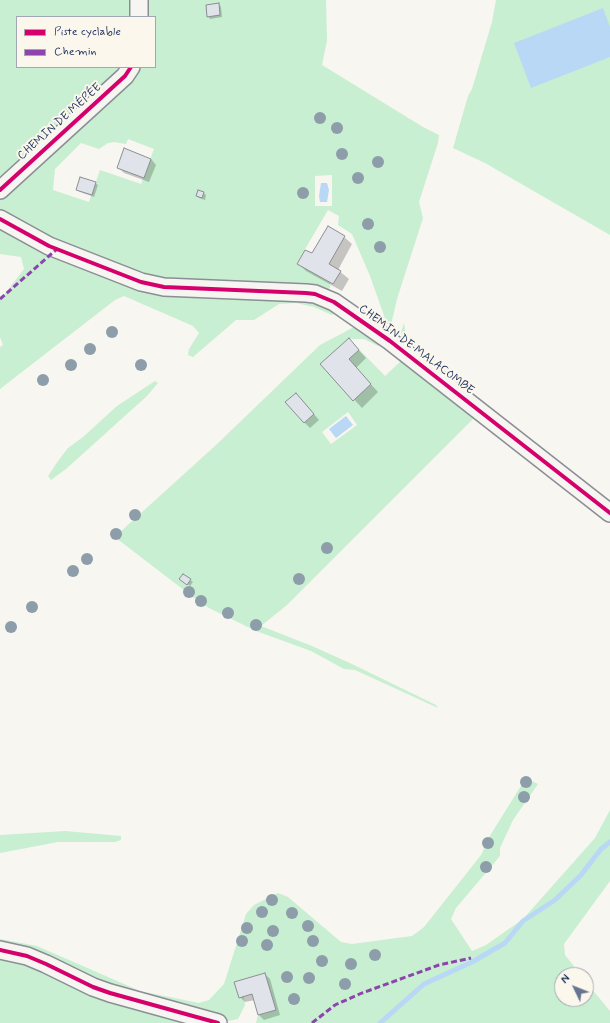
<!DOCTYPE html>
<html>
<head>
<meta charset="utf-8">
<style>
	body { margin:0 }
	#map { position:relative; width:610px; height:1023px; overflow:hidden; background:#f8f6f0; font-family:Mynerve,sans-serif }
	canvas { display:block }
	.legend { position:absolute; left:16px; top:16px; width:140px; height:52px; box-sizing:border-box; background:#fbf7ec; border:1px solid #a1a7b3; margin:0; padding:5px 7px; list-style:none; font-size:12px; color:#1b2f5e }
	.legend li { display:flex; align-items:center; gap:8px; height:20px }
	.legend b { width:20px; border:1px solid #a1a7b3 }
	.north { position:absolute; left:554px; top:967px; width:40px; height:40px; box-sizing:border-box; background:#fbf7ec; border:1px solid #a1a7b3; border-radius:50%; rotate:313deg; font-size:11px; font-weight:700; line-height:16px; text-align:center; color:#1b2f5e }
	.north::after { content:''; display:block; margin:auto; width:14px; height:18px; background:#687591; clip-path:polygon(50% 0,100% 100%,50% 72%,0 100%) }
</style>
</head>
<body>
<div id="map">
<canvas width="610" height="1023"></canvas>
<ul class="legend">
<li><b style="height:5px;background:#d6006c"></b>Piste cyclable</li>
<li><b style="height:5px;background:#8e44ad"></b>Chemin</li>
</ul>
<div class="north">N</div>
</div>
<script>
const ctx = document.querySelector('canvas').getContext('2d');
ctx.lineJoin = 'round';
function fillPath(path, color) { ctx.fillStyle = color; ctx.fill(path, 'evenodd'); }
const shape = rows => new Path2D(rows.map(r => 'M' + r).join(''));
function stroke(path, color, width, dash) { ctx.strokeStyle = color; ctx.lineWidth = width; ctx.lineCap = dash ? 'butt' : 'round'; ctx.setLineDash(dash || []); ctx.stroke(path); }
function write(font, color, halo, rows, align = 'center') {
  ctx.font = font + ' Mynerve,sans-serif'; ctx.lineWidth = 4; ctx.setLineDash([]); ctx.textBaseline = 'middle'; ctx.strokeStyle = halo; ctx.fillStyle = color; for (const [text, x, y, turn = 0] of rows) {
    ctx.save(); ctx.translate(x, y); ctx.rotate((+turn || 0) * Math.PI / 180); ctx.textAlign = isNaN(turn) ? turn : align; if (halo) ctx.strokeText(text, 0, 0); ctx.fillText(text, 0, 0); ctx.restore();
  }
}
const green = shape([
	[0,0,326,0,327,40,322,65,423,127,439,135,438,143,419,202,423,218,397,299,391,325,387,324,370,276,352,234,338,225,339,216,328,210,297,263,330,283,330,288,315,299,335,313,332,315,314,307,296,303,279,304,254,320,236,320,193,357,188,355,189,349,199,333,193,326,124,296,115,300,0,389,0,347,3,345,0,337,0,300,24,269,21,257,0,254],
	[17,17,155,17,155,67,17,67],
	[128,139,154,149,141,184,100,170,89,202,53,190,55,169,81,143,99,149,108,143,114,142,126,144],
	[332,175,332,206,315,206,315,176],
	[65,259,121,271,111,280],
	[496,0,610,0,610,235,485,163,453,148,468,96,472,89,492,22],
	[404,323,406,336,414,347,610,502,610,507,411,350,404,341,401,332],
	[361,326,381,344,378,346,364,339,349,339,385,376,402,360,477,415,287,605,261,626,312,646,352,664,436,705,438,708,355,670,344,669,311,651,256,631,209,608,193,597,116,538,119,533,216,445,320,345,354,327],
	[348,412,357,425,331,444,322,432],
	[155,381,158,383,147,396,66,469,51,480,48,476,58,461,68,448,83,437,117,406],
	[530,780,538,784,513,820,500,848,500,856,456,908,451,919,472,951,486,945,523,919,595,838,610,810,610,881,564,944,565,955,581,975,562,975,562,999,586,999,586,982,610,1011,610,1023,256,1023,258,1015,276,1010,265,973,235,982,239,998,244,996,245,1005,238,1019,228,1021,194,1011,202,1023,0,1023,0,939,37,946,140,991,199,1003,209,1000,224,984,246,914,254,905,278,893,288,897,341,942,352,944,412,936,424,927,481,855,491,834,524,781],
	[65,831,121,836,121,840,115,842,58,842,0,853,0,835]
]);
const water = shape([
	[603,8,610,27,610,57,531,88,514,43],
	[321,183,327,183,329,190,327,202,320,202,319,196],
	[346,416,353,425,336,438,329,429]
]);
const shadow = shape([
	[219,4,221,7,222,17,210,19,208,16],
	[151,159,156,165,149,182,124,173,118,167],
	[95,183,98,185,94,197,80,192,77,189],
	[198,191,204,193,206,195,205,200,199,198,197,196],
	[344,237,352,244,338,270,349,279,342,291,306,271,298,263],
	[356,347,366,358,356,368,378,392,362,408,322,364],
	[301,399,319,420,310,428,304,422],
	[190,580,193,582,190,586,183,581],
	[265,974,270,979,280,1015,264,1020,259,1015,255,1000,245,1002,240,997]
]);
const stream = shape([
	[380,1023,424,984,472,962,505,943,523,921,555,900,581,875,601,849,610,842]
]);
const building = shape([
	[219,3,220,15,207,17,206,5,219,3],
	[124,148,151,159,144,178,117,168,124,148],
	[80,177,96,182,92,195,76,190,80,177],
	[198,190,204,192,202,198,196,196,198,190],
	[328,226,345,236,329,264,341,271,333,284,297,264,305,250,312,253,328,226],
	[349,338,359,350,349,359,371,384,353,401,320,364,349,338],
	[296,393,314,414,304,423,285,402,296,393],
	[183,574,191,579,187,585,179,579,183,574],
	[265,973,276,1010,258,1015,252,994,239,998,234,982,265,973]
]);
const street = shape([
	[139,17,139,0],
	[0,190,125,76,131,67],
	[0,219,49,246,141,282,164,287,306,293,315,294,334,302,390,341,610,513],
	[0,950,27,956,46,964,93,987,110,993,218,1023]
]);
const quiet = shape([
	[0,299,57,249],
	[312,1023,335,1005,362,993,439,965,471,958]
]);
const cycleway = shape([
	[0,190,125,76,131,67],
	[0,219,49,246,141,282,164,287,306,293,315,294,334,302,390,341,610,513],
	[0,950,27,956,46,964,93,987,110,993,218,1023]
]);
const trees = [
	[320,118],
	[337,128],
	[342,154],
	[378,162],
	[358,178],
	[303,193],
	[368,224],
	[380,247],
	[112,332],
	[90,349],
	[71,365],
	[141,365],
	[43,380],
	[135,515],
	[116,534],
	[327,548],
	[87,559],
	[73,571],
	[299,579],
	[189,592],
	[201,601],
	[32,607],
	[228,613],
	[256,625],
	[11,627],
	[526,782],
	[524,797],
	[488,843],
	[486,867],
	[272,900],
	[262,912],
	[292,913],
	[308,926],
	[247,928],
	[273,931],
	[242,941],
	[313,941],
	[267,945],
	[375,955],
	[322,961],
	[351,964],
	[287,977],
	[309,978],
	[345,984],
	[294,999]
];
const streetNames = [
	["CHEMIN DE MÉPÉE",60,122,-42],
	["CHEMIN DE MALACOMBE",416,350,37]
];
fillPath(green, '#c8efd1');
fillPath(water, '#b9d8f6');
fillPath(shadow, '#0003');
stroke(stream, '#b9d8f6', 5);
fillPath(building, '#e1e3ea');
stroke(building, '#8b8e94', 1);
stroke(street, '#8b8e94', 20);
stroke(street, '#f6f5f1', 17);
stroke(quiet, '#8e44ad', 3, [6, 3]);
stroke(cycleway, '#d6006c', 4);
ctx.fillStyle = '#8d9daa';
for (const [x, y] of trees) { ctx.beginPath(); ctx.arc(x, y, 6, 0, 2 * Math.PI); ctx.fill(); }
write('12px', '#1b2f5e', '#fbf7ec', streetNames);
</script>
</body>
</html>
